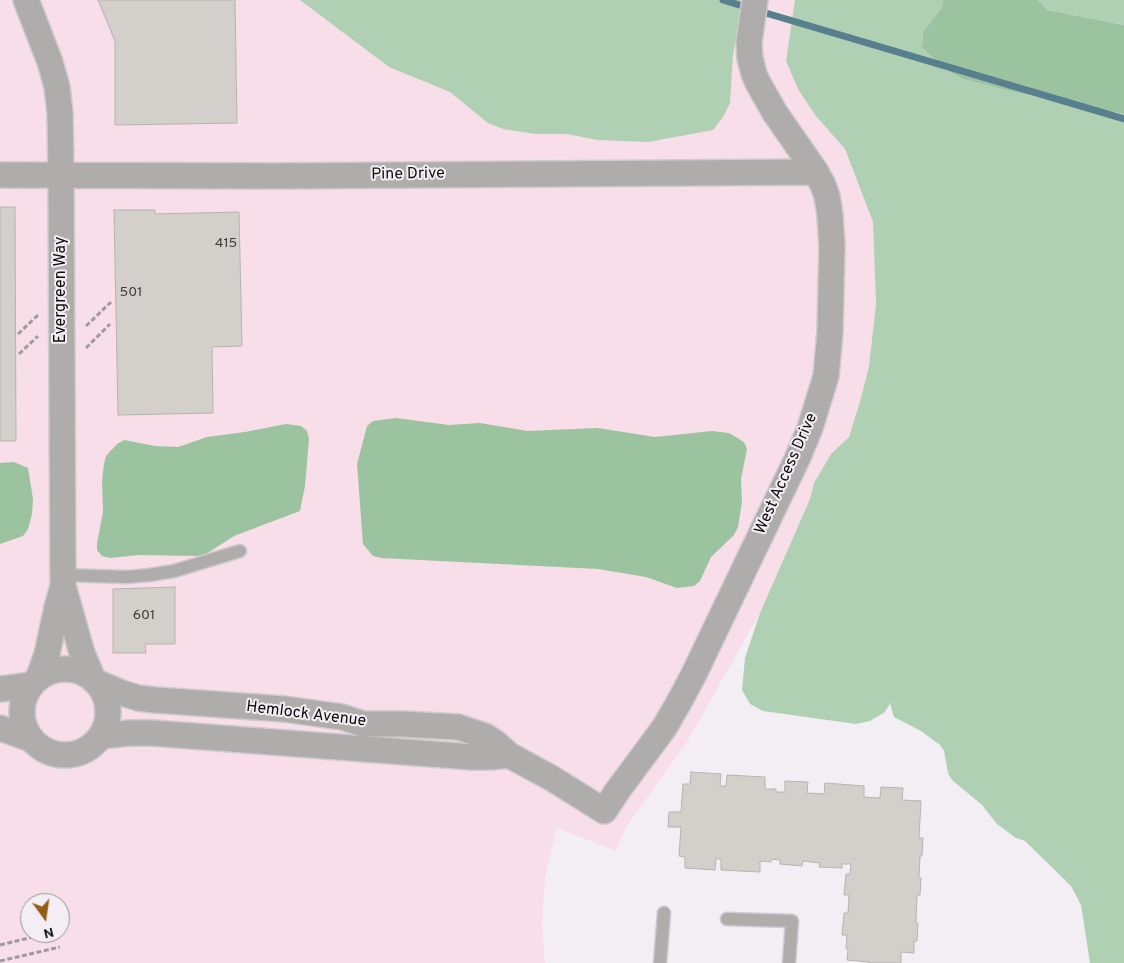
<!DOCTYPE html>
<html>
<head>
<meta charset="utf-8">
<style>
	body { margin:0 }
	#map { position:relative; width:1124px; height:963px; overflow:hidden; background:#f3eef3; font-family:Overpass,sans-serif }
	canvas { display:block }
	.north { position:absolute; left:20px; top:893px; width:50px; height:50px; box-sizing:border-box; background:#f3eef3; border:1px solid #979397; border-radius:50%; rotate:166deg; font-size:14px; font-weight:700; line-height:20px; text-align:center; color:#0d0b0d }
	.north::after { content:''; display:block; margin:auto; width:18px; height:22px; background:#945c17; clip-path:polygon(50% 0,100% 100%,50% 72%,0 100%) }
</style>
</head>
<body>
<div id="map">
<canvas width="1124" height="963"></canvas>
<div class="north">N</div>
</div>
<script>
const ctx = document.querySelector('canvas').getContext('2d');
ctx.lineJoin = 'round';
function fillPath(path, color) { ctx.fillStyle = color; ctx.fill(path, 'evenodd'); }
const shape = rows => new Path2D(rows.map(r => 'M' + r).join(''));
function stroke(path, color, width, dash) { ctx.strokeStyle = color; ctx.lineWidth = width; ctx.lineCap = dash ? 'butt' : 'round'; ctx.setLineDash(dash || []); ctx.stroke(path); }
function write(font, color, halo, rows, align = 'center') {
  ctx.font = font + ' Overpass,sans-serif'; ctx.lineWidth = 4; ctx.setLineDash([]); ctx.textBaseline = 'middle'; ctx.strokeStyle = halo; ctx.fillStyle = color; for (const [text, x, y, turn = 0] of rows) {
    ctx.save(); ctx.translate(x, y); ctx.rotate((+turn || 0) * Math.PI / 180); ctx.textAlign = isNaN(turn) ? turn : align; if (halo) ctx.strokeText(text, 0, 0); ctx.fillText(text, 0, 0); ctx.restore();
  }
}
const commercial = shape([
	[0,0,795,0,786,61,815,115,845,149,873,222,876,304,869,366,861,398,849,437,831,454,814,483,810,499,760,613,685,745,626,827,616,851,557,828,545,877,542,925,545,963,0,963],
	[30,903,60,903,60,933,30,933]
]);
const green = shape([
	[300,0,742,0,733,55,730,103,723,117,713,130,648,142,598,140,566,134,535,134,503,129,488,123,450,92,389,67],
	[795,0,943,0,942,7,923,32,922,48,946,70,962,79,1013,92,1124,114,1124,963,1090,963,1081,905,1071,886,1025,841,1016,838,997,824,982,805,952,780,948,773,944,751,940,745,921,731,894,717,890,703,885,712,870,721,856,724,763,711,750,704,742,690,745,658,760,613,810,499,814,483,831,454,849,437,861,398,869,366,876,304,873,222,845,149,815,115,798,89,786,61],
	[1038,0,1124,0,1124,25,1048,10]
]);
const forest = shape([
	[943,0,1038,0,1048,10,1124,25,1124,114,1013,92,962,79,946,70,922,48,923,32,942,7],
	[396,418,449,425,480,423,528,431,598,428,655,437,712,431,729,433,744,442,747,449,741,479,742,502,738,527,734,535,711,557,700,581,694,586,677,588,646,577,598,569,381,558,373,556,363,544,357,464,367,426,373,421],
	[286,424,301,426,307,431,309,439,305,486,300,511,234,536,206,554,198,556,138,555,110,558,102,556,97,550,97,543,103,512,102,480,104,464,106,456,117,444,124,440,155,446,178,447,207,437,245,432],
	[14,462,28,468,33,499,32,514,28,529,23,536,0,544,0,463]
]);
const stream = shape([
	[723,0,749,8],
	[759,11,1124,119]
]);
const building = shape([
	[98,0,235,0,237,123,115,125,115,41,98,0],
	[0,207,15,207,16,441,0,441,0,207],
	[114,210,155,210,155,214,239,212,242,346,212,347,213,413,118,415,114,210],
	[175,587,175,644,145,644,146,653,113,653,113,589,175,587],
	[691,772,721,774,720,786,726,786,727,775,765,777,765,789,776,789,776,792,785,792,785,781,808,782,807,793,824,794,825,783,864,786,864,797,880,798,881,787,903,788,902,800,921,801,919,838,923,838,922,856,920,856,919,877,921,878,920,895,917,895,916,923,918,923,917,941,914,941,914,953,901,952,901,963,869,963,869,962,847,960,848,949,846,949,847,935,842,935,844,913,848,913,849,895,844,895,846,874,850,874,851,864,842,864,842,868,819,867,820,863,803,861,802,866,780,864,780,860,771,859,771,862,760,861,760,872,721,870,721,859,716,859,715,870,685,868,685,857,679,856,681,827,668,827,669,812,681,812,683,784,690,784,691,772]
]);
const path = shape([
	[86,326,111,302],
	[18,334,38,315],
	[86,348,110,324],
	[19,354,38,336],
	[0,945,49,933],
	[0,961,60,947]
]);
const lane = shape([
	[63,575,127,577,149,575,174,571,240,551],
	[727,919,792,921,789,963],
	[660,963,664,913]
]);
const street = shape([
	[26,0,50,62,57,87,60,113,61,174,63,586,82,653,92,677],
	[0,175,277,176,816,172],
	'22 712a43 43 0 1 1 86 0a43 43 0 1 1-86 0Z',
	[38,679,47,654,57,607,63,586],
	[98,683,122,693,138,698,155,700,284,709,342,717,363,724,402,724,458,727,485,736,497,744,509,755,553,779,604,811,618,790,664,728,678,704,694,674,798,457,810,428,826,376,830,332,832,246,830,215,827,196,823,185,816,172,775,113,758,83,754,74,750,58,749,42,755,0],
	[0,689,32,685],
	[0,728,31,739],
	[101,736,129,733,152,733,472,757,491,757,509,755]
]);
const numberNames = [
	["415",226,244],
	["501",131,293],
	["601",144,616]
];
const streetNames = [
	["Pine Drive",408,175,-1],
	["Evergreen Way",62,290,-90],
	["West Access Drive",787,474,-66],
	["Hemlock Avenue",306,715,7]
];
fillPath(commercial, '#f7dee8');
fillPath(green, '#b0d0b4');
fillPath(forest, '#9bc3a0');
stroke(stream, '#587f8d', 7);
fillPath(building, '#d3cfca');
stroke(building, '#b7b3af', 1);
stroke(lane, '#cecace', 15);
stroke(street, '#cecace', 28);
stroke(path, '#9e9a9e', 3, [5, 2.5]);
stroke(lane, '#aeadab', 12);
stroke(street, '#aeadab', 25);
write('14px', '#3e3c3c', null, numberNames);
write('16px', '#0d0b0d', '#f3eef3', streetNames);
</script>
</body>
</html>
